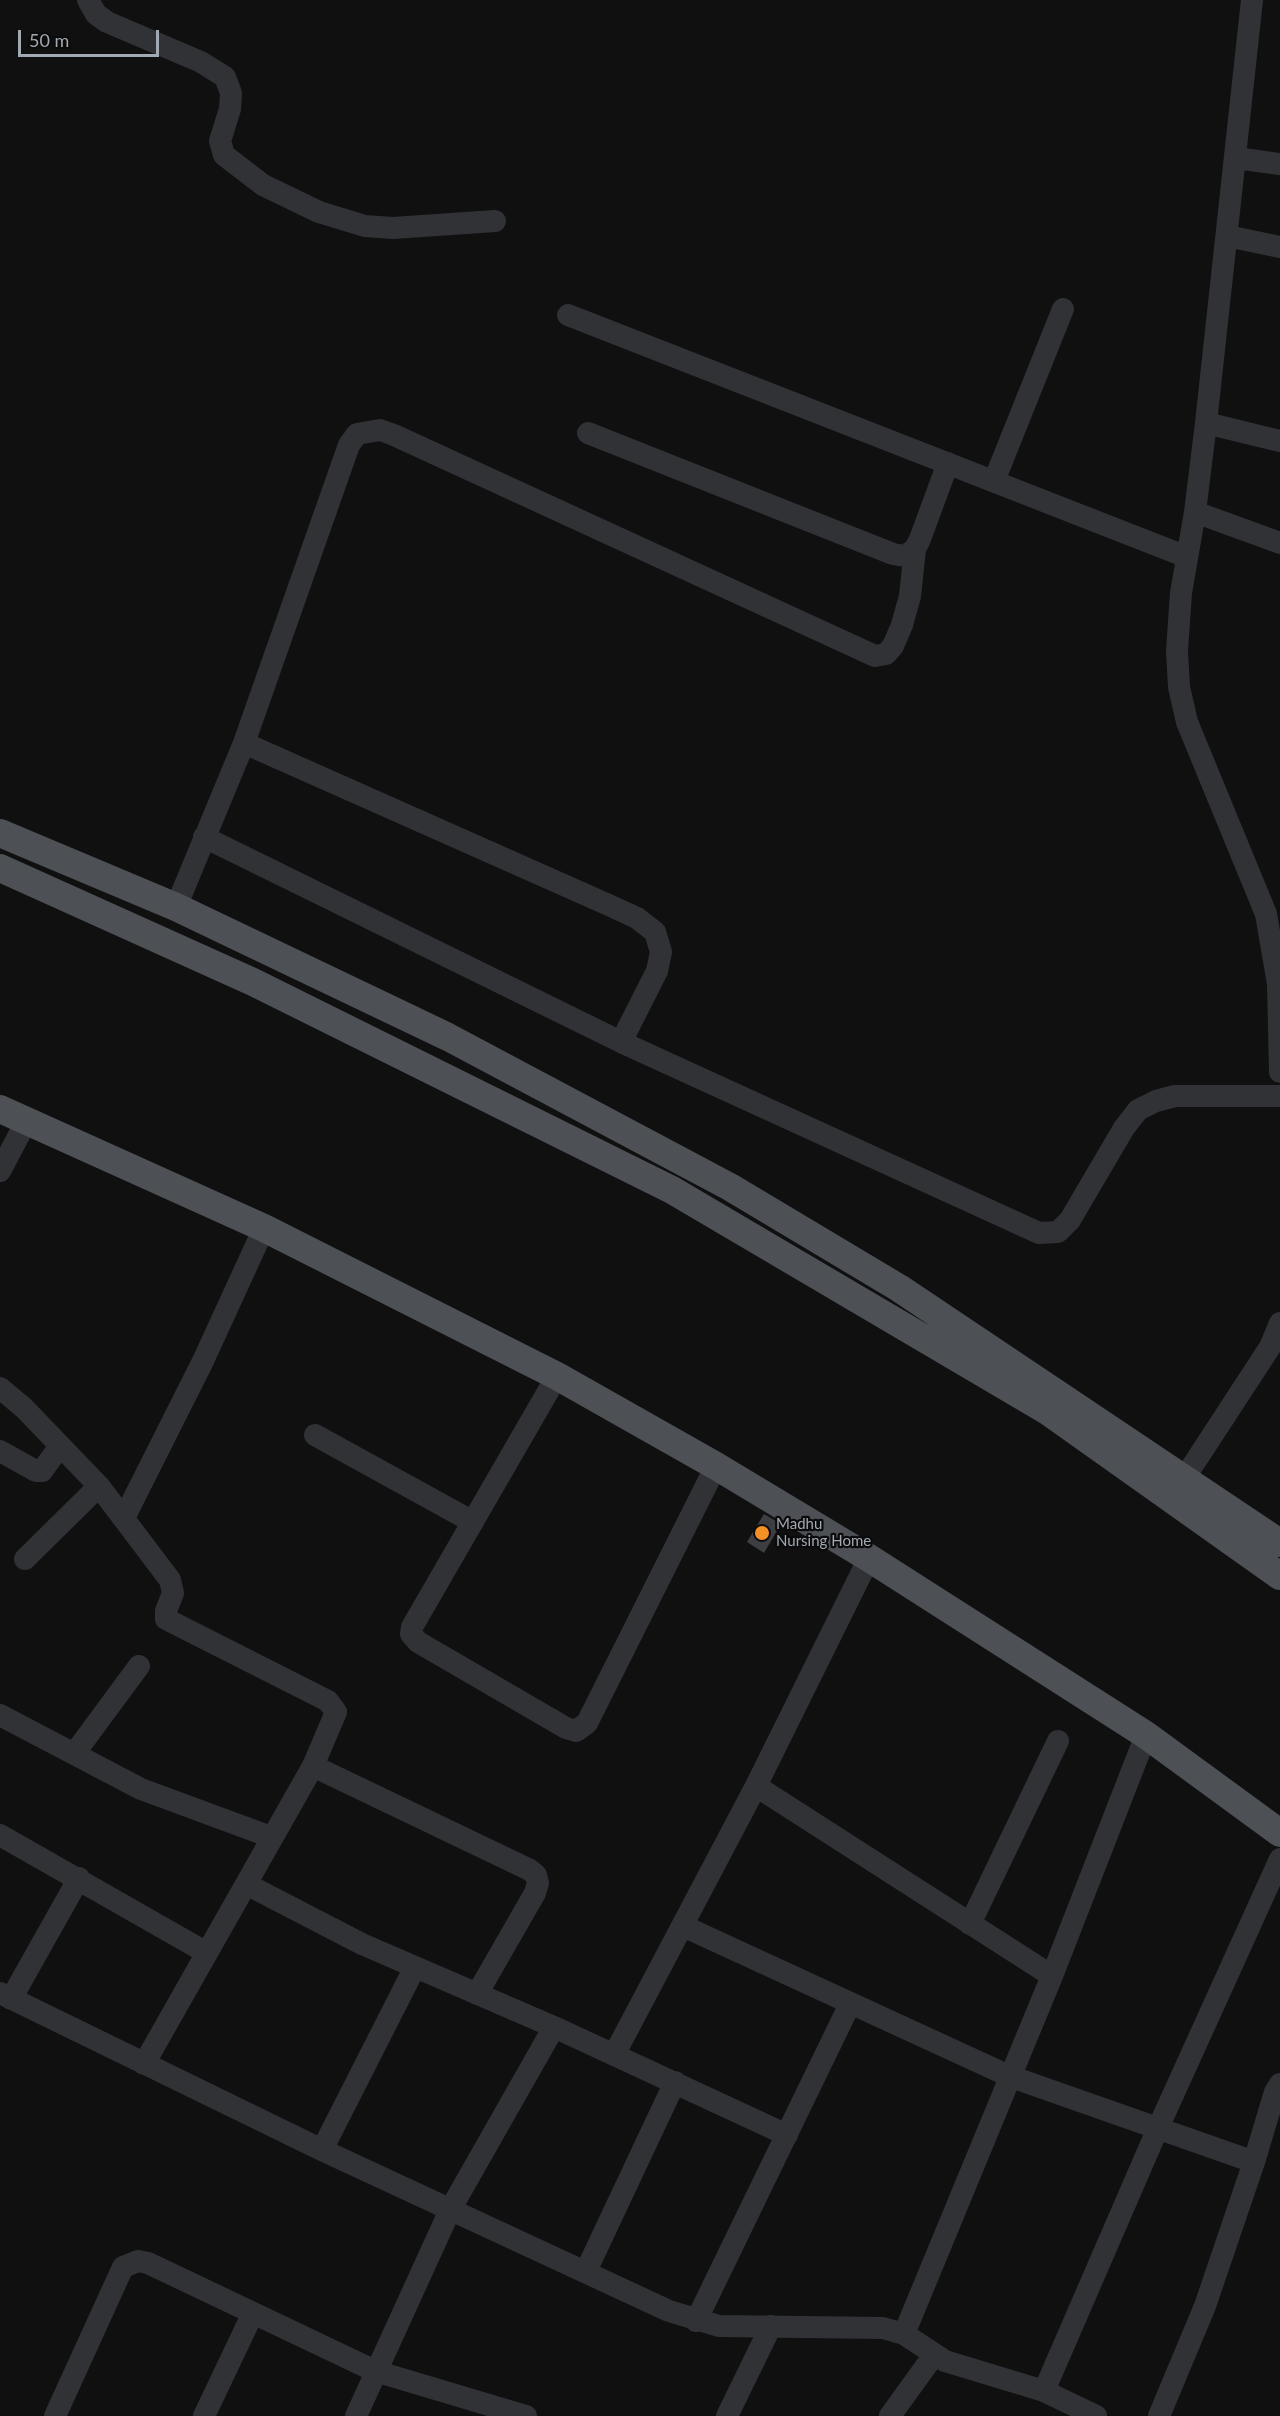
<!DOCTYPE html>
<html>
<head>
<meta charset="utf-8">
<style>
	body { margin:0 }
	#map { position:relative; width:1280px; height:2416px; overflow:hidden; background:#101011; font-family:Lato,sans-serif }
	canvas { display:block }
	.scale { position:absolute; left:18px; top:30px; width:141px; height:27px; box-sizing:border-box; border:3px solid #a1a9b2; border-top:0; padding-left:8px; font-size:18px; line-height:21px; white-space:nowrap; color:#a1a9b2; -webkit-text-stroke:4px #0b0b0c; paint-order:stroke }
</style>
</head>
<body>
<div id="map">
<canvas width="1280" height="2416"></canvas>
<div class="scale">50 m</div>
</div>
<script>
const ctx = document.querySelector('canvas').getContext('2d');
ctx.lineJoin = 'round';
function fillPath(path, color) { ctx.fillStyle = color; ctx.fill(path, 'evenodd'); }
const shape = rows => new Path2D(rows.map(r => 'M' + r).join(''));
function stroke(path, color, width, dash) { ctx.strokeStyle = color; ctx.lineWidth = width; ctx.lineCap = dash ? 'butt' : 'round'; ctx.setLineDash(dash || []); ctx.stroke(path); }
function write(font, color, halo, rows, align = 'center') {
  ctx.font = font + ' Lato,sans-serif'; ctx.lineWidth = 4.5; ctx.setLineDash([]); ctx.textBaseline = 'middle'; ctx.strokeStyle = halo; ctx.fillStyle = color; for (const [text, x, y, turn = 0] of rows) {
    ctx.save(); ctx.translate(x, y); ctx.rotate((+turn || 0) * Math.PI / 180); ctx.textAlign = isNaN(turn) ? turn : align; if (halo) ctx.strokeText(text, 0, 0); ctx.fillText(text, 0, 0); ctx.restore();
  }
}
const building = shape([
	[764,1514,781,1524,764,1553,747,1542]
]);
const minor = shape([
	[88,0,96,14,107,22,201,62,225,77,231,93,230,109,220,141,224,155,263,185,319,212,365,226,393,228,495,221],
	[1252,0,1206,423,1195,512,1181,593,1177,651,1179,687,1187,722,1266,914,1278,984,1280,1072],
	[1236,158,1280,164],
	[1227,236,1280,247],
	[568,315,1187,557],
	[1206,423,1280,441],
	[588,433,893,554,905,556,915,549,920,539,948,463],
	[994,481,1063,309],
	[1195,512,1280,543],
	[244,743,611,906,637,918,655,932,661,952,657,971,621,1042],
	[204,837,621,1042,1039,1233,1058,1232,1070,1220,1124,1128,1138,1110,1156,1101,1175,1096,1280,1096],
	[176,907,244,743,349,445,357,434,380,430,394,435,875,656,886,654,893,646,902,625,910,596,915,549],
	[0,1171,27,1120],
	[557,1376,412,1627,411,1634,418,1642,566,1728,576,1731,587,1723,716,1466],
	[0,1388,24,1408,99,1486,170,1580,173,1593,166,1611,166,1619,328,1701,336,1712,313,1766,144,2064],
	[315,1435,473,1522],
	[0,1451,36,1471,42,1471,60,1446],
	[1176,1491,1270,1347,1280,1323],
	[124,1518,203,1361,264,1228],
	[25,1559,99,1486],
	[0,1715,141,1789,271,1837],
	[74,1754,139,1666],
	[313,1766,530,1870,536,1875,538,1883,535,1893,477,1994],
	[756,1786,1052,1976],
	[0,1835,207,1953],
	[246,1884,362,1944,554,2027,787,2135],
	[970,1924,1058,1741],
	[683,1926,1009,2076,1254,2162],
	[0,1993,322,2150,669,2311,719,2326,883,2328,904,2334,945,2361,1044,2391,1096,2416],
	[11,1999,79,1878],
	[614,2055,756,1786,869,1558],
	[322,2150,415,1967],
	[586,2271,675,2082],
	[696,2321,850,2004],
	[904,2334,1052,1976,1146,1735],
	[1044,2391,1158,2128,1280,1859],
	[55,2416,123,2267,138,2261,148,2263,375,2371,526,2416],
	[204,2416,253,2313],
	[356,2416,450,2210,554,2027],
	[727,2416,771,2326],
	[890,2416,934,2355],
	[1159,2416,1205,2306,1254,2162,1275,2092,1280,2084]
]);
const major = shape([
	[0,833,176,907,448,1037,730,1187,899,1288,1280,1543],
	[0,868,253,982,672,1190,1049,1412,1280,1576],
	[0,1109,264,1228,557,1376,716,1466,869,1558,1146,1735,1280,1833]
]);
const markers = [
	[762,1533,8,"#f39126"]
];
const poiNames = [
	["Madhu",776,1524],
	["Nursing Home",776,1541]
];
fillPath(building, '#3c3e41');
stroke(minor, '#313236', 22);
stroke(major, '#4d5055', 28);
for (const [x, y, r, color] of markers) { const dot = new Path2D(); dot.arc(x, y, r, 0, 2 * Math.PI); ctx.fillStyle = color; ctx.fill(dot); stroke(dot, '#0b0b0c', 2); }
write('15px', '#a1a9b2', '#0b0b0c', poiNames, 'left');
</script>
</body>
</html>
